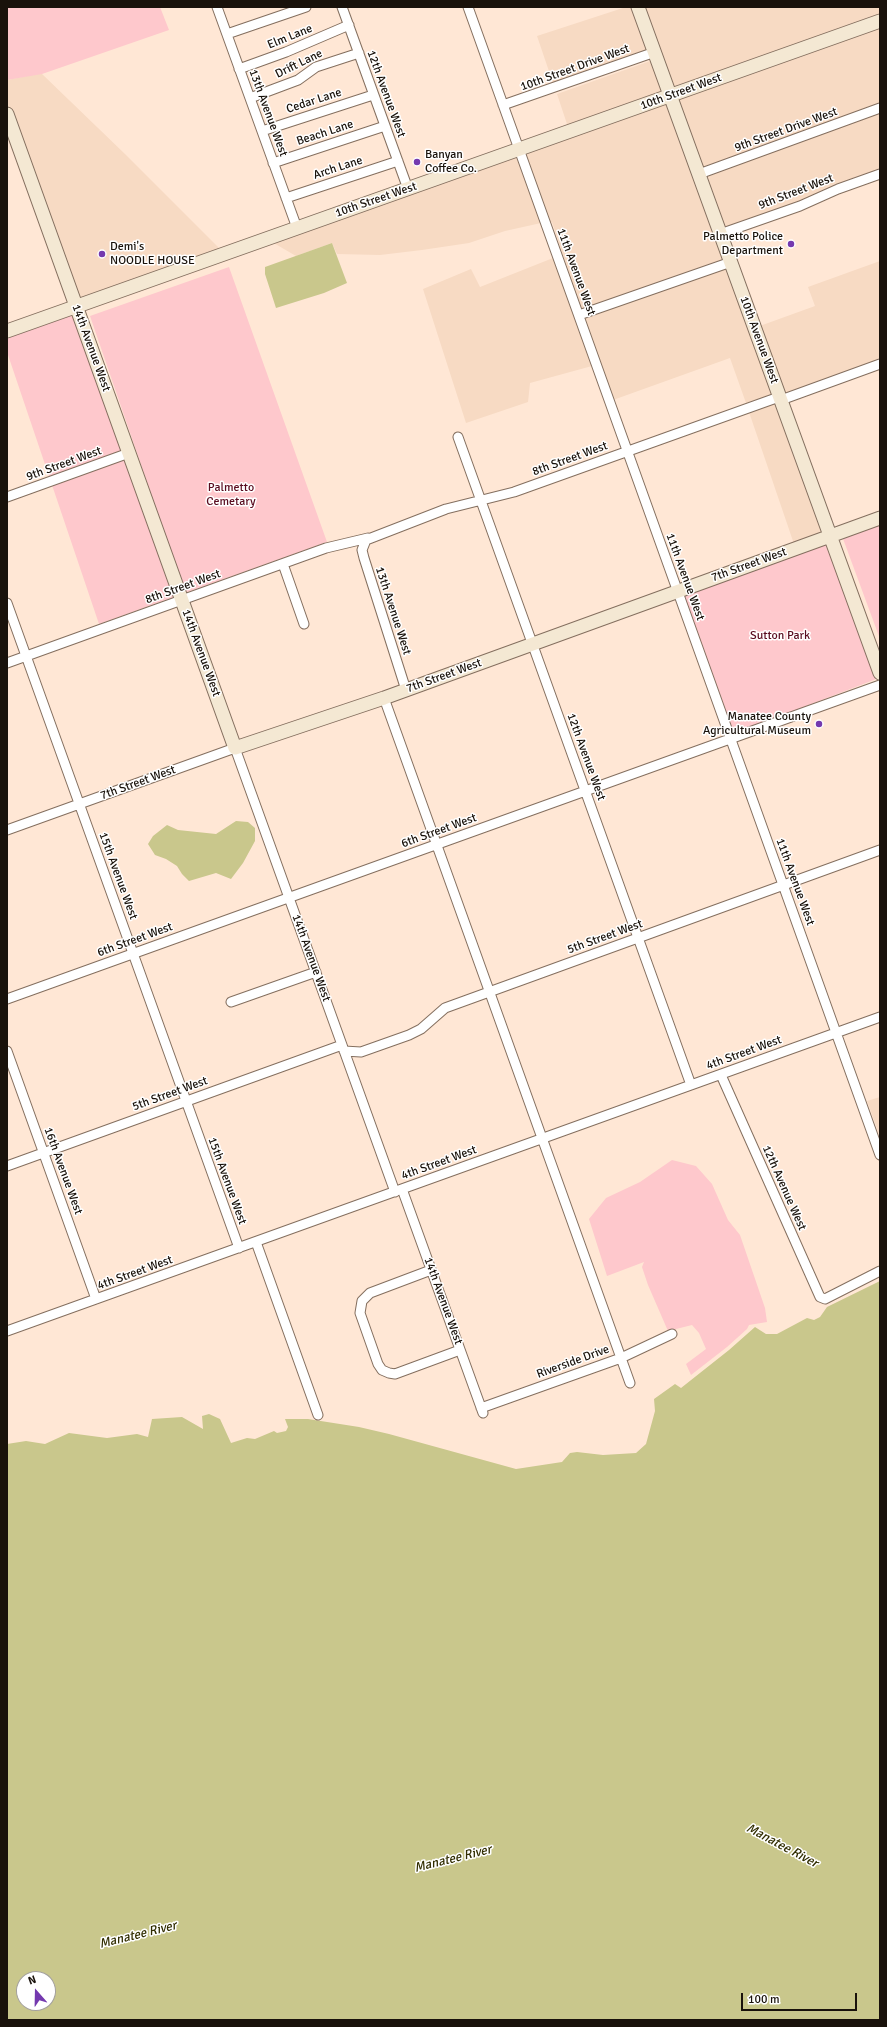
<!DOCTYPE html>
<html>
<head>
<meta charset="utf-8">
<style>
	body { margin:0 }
	#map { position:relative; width:887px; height:2027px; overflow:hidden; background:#ffe7d5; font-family:Signika,sans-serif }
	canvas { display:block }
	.frame { position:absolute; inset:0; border:8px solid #19120b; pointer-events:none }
	.north { position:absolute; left:16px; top:1971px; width:40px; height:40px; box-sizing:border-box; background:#fff; border:1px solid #a3a09d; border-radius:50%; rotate:340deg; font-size:11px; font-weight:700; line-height:16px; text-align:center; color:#19120b }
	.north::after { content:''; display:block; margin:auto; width:14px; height:18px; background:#7439af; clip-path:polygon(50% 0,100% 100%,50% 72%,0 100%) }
	.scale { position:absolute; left:741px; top:1993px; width:116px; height:18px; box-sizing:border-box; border:2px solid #19120b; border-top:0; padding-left:5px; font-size:12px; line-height:14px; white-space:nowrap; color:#19120b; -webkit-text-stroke:3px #fff; paint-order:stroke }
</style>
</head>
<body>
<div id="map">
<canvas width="887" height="2027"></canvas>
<div class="frame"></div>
<div class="north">N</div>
<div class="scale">100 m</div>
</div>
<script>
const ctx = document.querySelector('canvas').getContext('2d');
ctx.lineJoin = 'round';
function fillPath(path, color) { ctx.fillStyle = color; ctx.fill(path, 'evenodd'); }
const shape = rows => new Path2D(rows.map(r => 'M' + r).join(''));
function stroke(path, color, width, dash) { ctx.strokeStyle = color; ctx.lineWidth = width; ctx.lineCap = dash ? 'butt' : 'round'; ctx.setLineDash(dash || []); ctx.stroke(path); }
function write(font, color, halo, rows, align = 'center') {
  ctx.font = font + ' Signika,sans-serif'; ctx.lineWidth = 3; ctx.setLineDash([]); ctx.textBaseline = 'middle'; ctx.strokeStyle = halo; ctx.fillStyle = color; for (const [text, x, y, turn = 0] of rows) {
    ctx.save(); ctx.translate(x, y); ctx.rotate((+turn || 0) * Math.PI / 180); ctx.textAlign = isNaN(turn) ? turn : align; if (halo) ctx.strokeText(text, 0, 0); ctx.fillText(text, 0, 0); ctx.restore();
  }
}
const built = shape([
	[626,7,634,7,650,51,554,86,537,36],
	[642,7,880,7,880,16,672,90],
	[880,26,880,103,702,168,675,98],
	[653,60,665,93,568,127,557,94],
	[41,73,125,154,221,250,78,301,7,102,7,80],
	[668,101,725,259,581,310,552,222,549,222,524,152],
	[880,113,880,169,836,185,798,202,723,228,705,176],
	[517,155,541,223,505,231,469,243,422,250,380,255,337,254,332,243,296,256,272,242],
	[553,258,592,366,530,383,528,402,466,423,423,289,471,269,480,287],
	[880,261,880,359,783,395,757,327,815,306,808,287],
	[728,267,774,394,746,403,730,358,613,400,584,318],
	[777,402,825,532,794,544,749,412],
	[880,1097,880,1137,867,1101]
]);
const green = shape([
	[7,7,160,7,169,30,42,74,7,80],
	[229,267,327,542,185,593,90,316],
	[74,312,174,597,99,624,7,352,7,336],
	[880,522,880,639,842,536],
	[829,539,879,678,733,734,681,593],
	[672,1160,696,1166,712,1184,728,1220,740,1235,765,1308,767,1322,749,1325,747,1329,727,1347,691,1375,686,1364,706,1349,699,1333,692,1325,668,1331,648,1285,642,1267,644,1262,607,1276,589,1219,606,1198,640,1182]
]);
const water = shape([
	[332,243,347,283,324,293,276,308,265,274,265,267],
	[236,821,248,822,255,828,255,841,243,863,231,879,216,873,189,881,182,874,177,866,166,859,155,855,148,844,153,836,167,825,178,830,216,834],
	[880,1281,880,2020,7,2020,7,1444,26,1441,45,1444,69,1433,107,1438,137,1434,148,1437,152,1419,182,1417,203,1429,202,1416,209,1414,220,1419,231,1443,247,1438,255,1439,274,1431,277,1433,286,1431,288,1427,285,1419,308,1419,359,1427,389,1434,516,1469,562,1462,570,1453,577,1452,603,1455,636,1453,646,1444,655,1411,654,1399,675,1384,681,1388,729,1350,755,1327,766,1334,777,1334,807,1318,814,1320,820,1317,827,1307],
	[24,1979,48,1979,48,2003,24,2003]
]);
const street = shape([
	[217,7,297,228],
	[342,7,408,189],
	[468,7,880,1155],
	[227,34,306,7],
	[239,69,286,52,349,25],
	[250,98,298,80,316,67,359,53],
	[503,105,655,52],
	[262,131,373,95],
	[273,163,385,126],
	[699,174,880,108],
	[286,198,398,161],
	[720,234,800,206,838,189,880,174],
	[579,315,731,262],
	[781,400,880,364],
	[458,437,691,1085],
	[7,497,129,453],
	[283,564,304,624],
	[7,603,239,1248],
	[7,663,326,548,368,538],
	[406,690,364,558,362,550,366,540,446,509,514,492,779,397],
	[384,698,630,1383],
	[7,830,235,748,395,1192],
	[7,999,880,685],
	[231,1002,316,972],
	[7,1051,96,1299],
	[344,1051,361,1052,409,1035,421,1029,445,1008,880,850],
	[721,1075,820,1297,825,1299,880,1271],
	[7,1166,342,1045],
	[402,1189,483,1413],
	[256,1242,318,1415],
	[431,1270,370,1293,362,1301,360,1313,378,1364,382,1370,389,1373,395,1374,460,1350],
	[7,1331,880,1017],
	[481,1408,621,1358,672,1334]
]);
const secondary = shape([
	[638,7,880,673],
	[7,114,235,748,384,698,880,518],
	[7,331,880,21]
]);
const markers = [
	[417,162,4,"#7439af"],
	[791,244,4,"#7439af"],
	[102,254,4,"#7439af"],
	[819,724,4,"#7439af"]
];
const streetNames = [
	["Elm Lane",290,37,-22],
	["Drift Lane",299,64,-26],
	["10th Street Drive West",575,68,-20],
	["10th Street West",681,92,-20],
	["12th Avenue West",386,94,70],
	["Cedar Lane",314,101,-18],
	["13th Avenue West",268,113,70],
	["9th Street Drive West",786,130,-20],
	["Beach Lane",325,133,-18],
	["Arch Lane",338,168,-18],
	["9th Street West",796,192,-21],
	["10th Street West",376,200,-19],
	["11th Avenue West",576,272,70],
	["10th Avenue West",759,340,70],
	["14th Avenue West",91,348,70],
	["8th Street West",570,459,-20],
	["9th Street West",64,464,-20],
	["7th Street West",749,565,-20],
	["11th Avenue West",685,577,70],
	["8th Street West",183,587,-20],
	["13th Avenue West",393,611,72],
	["14th Avenue West",201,653,70],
	["7th Street West",444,676,-20],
	["12th Avenue West",586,757,70],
	["7th Street West",138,783,-20],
	["6th Street West",439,831,-20],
	["15th Avenue West",118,876,70],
	["11th Avenue West",795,882,70],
	["5th Street West",605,937,-20],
	["6th Street West",135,940,-20],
	["14th Avenue West",311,958,70],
	["4th Street West",744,1053,-20],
	["5th Street West",170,1094,-20],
	["4th Street West",439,1163,-20],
	["16th Avenue West",63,1171,70],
	["15th Avenue West",227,1181,70],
	["12th Avenue West",784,1188,66],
	["4th Street West",135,1273,-20],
	["14th Avenue West",443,1301,70],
	["Riverside Drive",573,1362,-20]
];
const poiNames = [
	["Banyan",425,155],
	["Coffee Co.",425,169],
	["Palmetto Police",783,237,"right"],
	["Department",783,251,"right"],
	["Demi's",110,247],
	["NOODLE HOUSE",110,261],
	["Manatee County",811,717,"right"],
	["Agricultural Museum",811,731,"right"]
];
const parkNames = [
	["Palmetto",231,488],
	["Cemetary",231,502],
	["Sutton Park",780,636]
];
const waterNames = [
	["Manatee River",782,1846,28],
	["Manatee River",453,1859,-14],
	["Manatee River",138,1935,-14]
];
fillPath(built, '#f7dac3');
fillPath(green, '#fec8cc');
fillPath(water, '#c9c78c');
stroke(street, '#846f5f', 11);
stroke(secondary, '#846f5f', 15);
stroke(street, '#fff', 9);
stroke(secondary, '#f4e8d3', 13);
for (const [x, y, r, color] of markers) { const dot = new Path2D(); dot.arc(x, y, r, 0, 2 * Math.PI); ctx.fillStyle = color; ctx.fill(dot); stroke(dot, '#fff', 1.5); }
write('12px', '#19120b', '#fff', streetNames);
write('12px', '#19120b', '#fff', poiNames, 'left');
write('12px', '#590c1f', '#fff', parkNames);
write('italic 13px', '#312d00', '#fff', waterNames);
</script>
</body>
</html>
